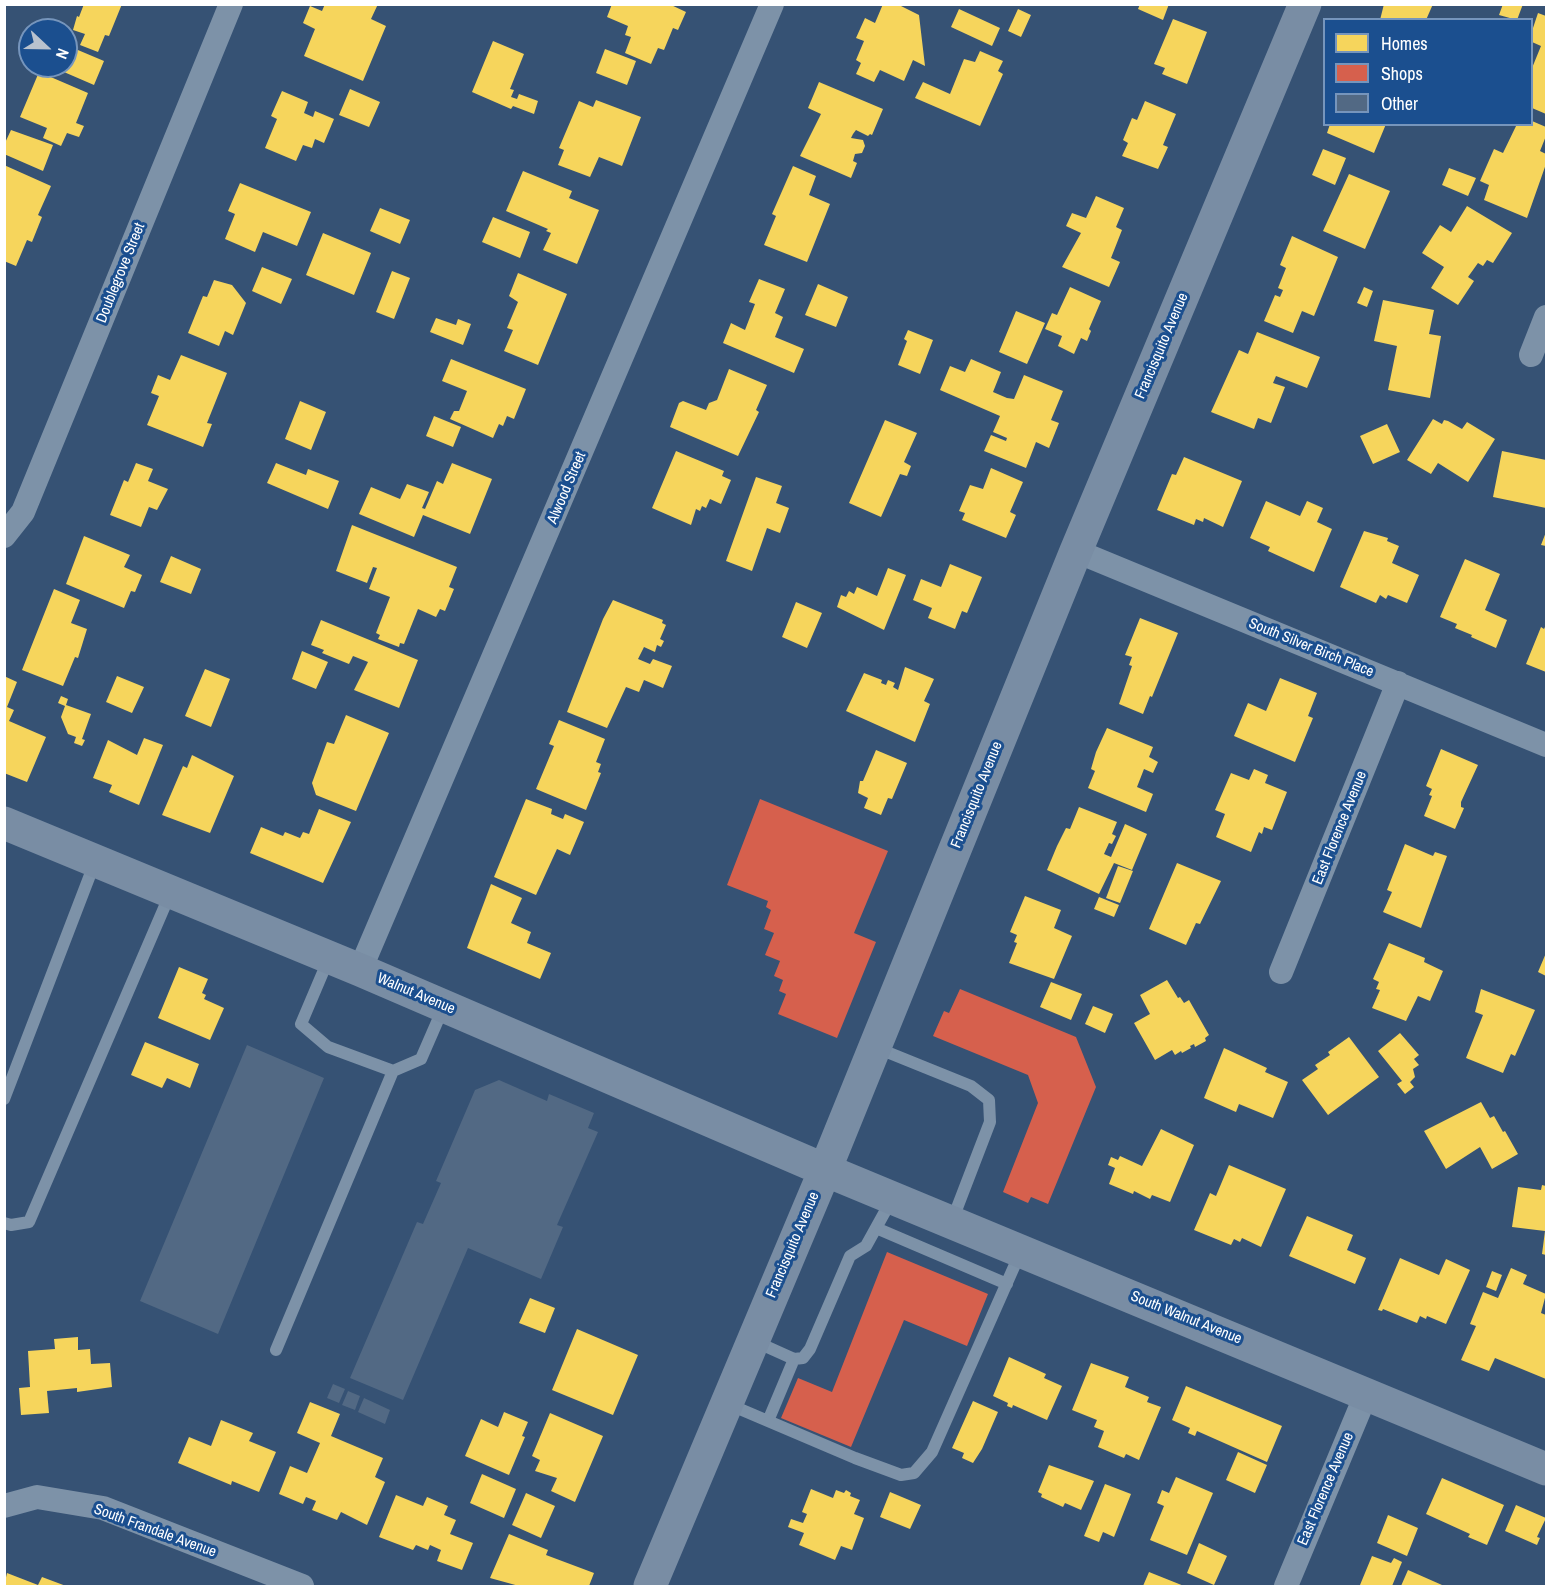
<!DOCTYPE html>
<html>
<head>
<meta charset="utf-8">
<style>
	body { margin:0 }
	#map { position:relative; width:1551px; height:1591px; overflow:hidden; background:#365274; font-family:"Archivo Narrow",sans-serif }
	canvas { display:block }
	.frame { position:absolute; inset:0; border:6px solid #fff; pointer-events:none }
	.legend { position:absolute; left:1323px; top:18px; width:210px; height:108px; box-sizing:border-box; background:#1b4f8f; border:2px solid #7695bc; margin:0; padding:8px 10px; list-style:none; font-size:18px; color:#fff }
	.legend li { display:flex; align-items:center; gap:12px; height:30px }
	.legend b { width:30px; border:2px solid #7695bc }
	.north { position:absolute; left:18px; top:18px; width:60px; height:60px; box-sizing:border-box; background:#1b4f8f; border:2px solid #7695bc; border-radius:50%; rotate:112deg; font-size:16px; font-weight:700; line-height:24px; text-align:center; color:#fff }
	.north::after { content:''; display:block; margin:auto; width:21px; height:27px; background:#b9c2ce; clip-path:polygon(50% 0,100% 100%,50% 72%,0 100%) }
</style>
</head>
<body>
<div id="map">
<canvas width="1551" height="1591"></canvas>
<div class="frame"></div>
<ul class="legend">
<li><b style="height:16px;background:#f6d55c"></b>Homes</li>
<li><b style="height:16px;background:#d6604d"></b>Shops</li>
<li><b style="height:16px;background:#526984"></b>Other</li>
</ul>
<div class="north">N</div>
</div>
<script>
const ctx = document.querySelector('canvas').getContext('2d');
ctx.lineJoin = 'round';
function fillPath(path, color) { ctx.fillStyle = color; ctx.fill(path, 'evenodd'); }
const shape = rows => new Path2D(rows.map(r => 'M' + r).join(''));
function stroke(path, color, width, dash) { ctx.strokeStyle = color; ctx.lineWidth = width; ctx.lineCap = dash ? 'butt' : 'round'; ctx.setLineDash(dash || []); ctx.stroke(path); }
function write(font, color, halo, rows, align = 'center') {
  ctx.font = font + ' "Archivo Narrow",sans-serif'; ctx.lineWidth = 6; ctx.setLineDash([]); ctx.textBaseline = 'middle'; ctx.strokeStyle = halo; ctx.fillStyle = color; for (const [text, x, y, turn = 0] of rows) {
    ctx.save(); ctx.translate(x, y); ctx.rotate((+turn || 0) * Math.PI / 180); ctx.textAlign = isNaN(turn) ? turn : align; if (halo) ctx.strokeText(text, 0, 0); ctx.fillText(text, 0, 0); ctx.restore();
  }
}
const homes = shape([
	[84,4,122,4,109,36,105,35,98,52,80,45,85,34,73,30,77,16,79,17],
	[325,4,378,4,371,19,386,26,363,81,304,56,315,29,303,23,310,6,322,11],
	[612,4,669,4,686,12,678,30,673,28,664,50,658,48,651,64,625,53,631,37,625,35,628,26,607,17],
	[883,4,897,4,919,15,925,66,913,60,904,81,880,70,874,82,856,74,861,63,856,60,864,41,856,38,865,18,875,23],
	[1140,4,1169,4,1163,20,1138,9],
	[1384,4,1433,4,1426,20,1380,20],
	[1503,4,1523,4,1517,20,1499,15],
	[959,9,1000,28,992,46,951,27],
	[1018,9,1031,15,1021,37,1008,31],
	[1538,13,1546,16,1546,114,1532,108,1532,68,1541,46,1532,42,1532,31],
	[1173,19,1207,32,1187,84,1162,74,1165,68,1154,64],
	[493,41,524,54,510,89,514,90,511,97,517,99,519,94,538,101,534,114,513,106,511,109,472,92],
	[66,45,104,61,94,85,50,66,66,66],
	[605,49,636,61,627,85,596,73],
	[980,51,1003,61,998,71,1003,74,980,126,915,98,923,82,950,94,964,59,975,62],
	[39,72,88,93,76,123,84,126,79,137,67,133,61,146,43,138,47,128,20,117],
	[819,82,883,109,872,135,870,134,868,136,856,130,853,134,851,138,863,140,865,146,862,153,855,154,853,161,857,163,851,178,800,156,821,114,808,108],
	[350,89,380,102,369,127,339,115],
	[282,91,308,102,304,113,313,117,315,111,334,119,324,143,315,139,312,148,303,145,296,161,265,148,277,119,271,116],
	[596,100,641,117,622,166,599,157,590,177,558,165,564,150,559,148,579,101,593,107],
	[1145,101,1176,114,1163,145,1168,147,1158,169,1122,156,1128,143,1123,140,1132,118,1137,120],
	[1532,121,1546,127,1546,136,1540,151,1546,154,1546,164,1527,218,1484,200,1489,185,1480,181,1494,149,1503,153,1517,124,1532,124],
	[1330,124,1386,124,1374,153,1327,133],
	[11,130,53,145,43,171,4,154,4,145],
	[1323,149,1346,158,1335,185,1312,175],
	[4,165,51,186,38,215,42,217,32,242,27,240,16,266,4,261],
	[793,166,816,176,809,195,830,204,807,262,764,245,776,216,772,214],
	[1449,168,1476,178,1468,196,1442,185],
	[523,171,572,191,569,198,599,210,577,264,543,250,551,233,546,231,548,229,506,211],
	[1349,174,1390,191,1365,249,1323,231],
	[240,183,311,212,297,246,263,232,255,252,225,239,235,214,228,211],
	[1096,196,1124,208,1116,227,1122,230,1111,258,1120,262,1109,287,1062,267,1081,233,1066,226,1072,213,1086,218],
	[1467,206,1512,233,1493,263,1487,260,1483,266,1478,263,1468,277,1474,281,1458,305,1431,288,1444,267,1422,253,1440,225,1451,232],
	[380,208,410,220,400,244,370,231],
	[493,217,530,232,520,258,482,242],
	[323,233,371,253,354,295,306,275],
	[1292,236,1338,257,1314,316,1302,311,1293,333,1264,321,1275,295,1280,297,1283,290,1278,288,1286,268,1280,265],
	[262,267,292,279,281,304,252,291],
	[392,271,410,278,394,319,376,312],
	[518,273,567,294,538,365,504,351,513,330,507,328,518,302,509,296],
	[759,279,785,289,775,313,783,317,775,337,804,349,794,373,723,343,731,323,745,330,755,304,749,302],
	[214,280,232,285,246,303,233,335,225,331,219,346,188,333,203,296,207,297],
	[818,284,848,297,836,327,805,315],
	[1070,287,1101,301,1089,329,1091,331,1087,341,1081,338,1074,354,1058,346,1062,336,1045,329,1052,313,1057,315],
	[1364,287,1373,291,1367,307,1357,303],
	[1383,300,1434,310,1429,334,1441,336,1430,398,1388,390,1397,346,1374,341],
	[1016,311,1045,323,1027,364,999,352],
	[436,318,456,325,458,319,471,324,463,345,430,332],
	[908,330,933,340,920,374,898,365,907,341,904,339],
	[1257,332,1320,357,1307,388,1276,376,1273,383,1285,387,1271,423,1258,418,1254,429,1211,412,1239,350,1248,354],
	[181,355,227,373,207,423,212,424,203,447,147,425,159,396,151,393,158,375,170,380],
	[451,359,526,389,514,419,507,416,503,426,499,424,493,438,450,419,454,411,459,411,467,391,442,381],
	[971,359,1001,372,993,392,1007,398,1014,399,1024,375,1063,391,1051,420,1059,423,1049,448,1036,442,1026,468,984,451,991,435,1006,441,1007,438,993,432,1000,416,940,390,950,366,965,372],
	[729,369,767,385,756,410,759,412,738,456,670,427,679,403,683,401,706,410,709,403,717,400],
	[300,401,326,412,311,450,285,439],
	[434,416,461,427,453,447,426,436],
	[1433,419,1442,424,1444,420,1448,421,1462,429,1467,422,1495,439,1468,482,1438,463,1431,474,1407,460],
	[885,420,917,433,904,462,911,466,907,476,900,474,881,517,849,503],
	[1387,424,1400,452,1373,464,1360,436],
	[676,451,724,471,722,476,731,480,721,504,710,499,706,508,702,506,700,511,696,509,691,525,652,508],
	[1502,451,1546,460,1546,508,1493,497],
	[1184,457,1242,481,1223,527,1204,518,1203,522,1196,519,1194,525,1157,510,1172,474,1176,475],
	[136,463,153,469,148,481,168,489,157,510,149,507,141,527,110,515,124,480,128,482],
	[276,463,306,475,308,469,339,481,328,509,267,483],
	[452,463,492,479,470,534,423,515,414,537,359,514,371,487,400,499,407,484,429,492,422,508,425,509,437,481,443,484],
	[991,468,1023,482,1010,512,1016,515,1006,538,962,520,965,513,959,511,970,485,983,489],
	[756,477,782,486,776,503,789,508,780,533,767,528,752,571,726,561],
	[1266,501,1300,516,1307,501,1323,508,1317,522,1332,529,1314,572,1268,551,1270,547,1250,538],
	[352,525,457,567,449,587,454,589,445,611,440,609,436,617,418,609,404,644,400,643,399,647,378,639,380,635,376,633,390,597,369,589,377,568,373,567,367,583,336,571],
	[1364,531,1388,538,1387,541,1399,546,1392,563,1419,575,1407,603,1388,595,1386,599,1380,595,1376,603,1340,587],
	[1546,532,1546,546,1541,545],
	[84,536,130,555,124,567,142,575,135,592,131,591,124,608,66,584],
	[171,556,201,569,191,594,160,582],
	[1465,559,1500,574,1485,610,1507,620,1496,648,1471,637,1472,635,1455,628,1457,624,1440,617],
	[950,564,982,577,967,613,962,611,955,629,928,618,932,608,913,600,921,579,941,587],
	[888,568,906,575,884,630,837,607,841,595,846,597,849,591,854,594,857,587,877,596],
	[54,589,80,600,71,623,87,629,78,658,75,657,63,686,22,670],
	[613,600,663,620,662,623,666,625,660,639,664,641,661,647,657,645,655,652,644,647,638,659,650,664,653,659,672,666,663,688,644,680,639,692,626,687,607,728,567,712,603,619],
	[796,602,822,613,807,648,782,637],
	[1140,618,1178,633,1152,697,1150,696,1143,714,1119,704,1132,666,1129,665,1132,657,1125,655],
	[321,620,418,660,399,708,354,690,368,662,353,656,349,664,322,653,324,650,311,645],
	[1546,625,1546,672,1526,664,1541,627,1544,629],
	[302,651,328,662,316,689,292,679],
	[905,667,934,679,924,701,930,704,915,742,846,711,864,673,882,680,881,683,886,685,888,680,895,683,893,687,898,690],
	[205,669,230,679,211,727,185,716],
	[4,676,17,682,7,707,14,710,9,721,46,737,27,782,4,773],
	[117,676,144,687,132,713,106,702],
	[1280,678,1317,693,1308,716,1313,718,1295,762,1234,736,1248,703,1266,711],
	[61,696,68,699,66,705,91,714,82,739,85,740,82,746,74,743,76,737,68,734,61,717,65,706,58,703],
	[346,715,389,733,356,811,316,795,312,783,327,742,334,744],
	[559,720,605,739,596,762,601,764,598,772,601,773,586,810,536,789,554,746,549,744],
	[1107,728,1153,747,1149,757,1158,762,1153,773,1144,769,1137,787,1153,794,1146,812,1088,788,1095,771,1091,769,1096,752],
	[144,738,163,745,139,805,109,792,112,785,93,778,108,740,137,755],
	[1441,749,1478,765,1461,802,1461,807,1464,808,1455,829,1424,816,1432,796,1429,795,1432,789,1426,786],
	[876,750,907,763,892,799,888,798,881,815,864,808,868,798,858,793,860,781,863,781],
	[192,755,234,776,210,833,162,815,183,766,187,768],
	[1254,769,1268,775,1265,783,1287,792,1272,830,1264,827,1262,834,1259,832,1251,852,1216,837,1225,814,1215,810,1231,773,1249,780],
	[526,799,552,809,551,814,563,819,565,814,584,822,570,855,557,849,536,895,494,877],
	[1079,807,1117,822,1112,834,1116,836,1112,844,1109,843,1104,854,1111,857,1125,824,1147,834,1132,870,1114,863,1099,894,1047,870,1057,846,1066,828,1070,829],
	[319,809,351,822,323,883,250,853,261,827,283,836,285,832,300,838,303,832,309,834],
	[1405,844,1433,856,1435,852,1447,856,1421,928,1383,912,1392,892,1387,890],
	[1177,863,1221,881,1200,924,1196,923,1186,945,1149,929],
	[1118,866,1133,871,1120,903,1106,898],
	[491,884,522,898,511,923,531,932,527,943,551,953,540,979,467,948],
	[1025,896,1061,910,1054,928,1072,936,1054,979,1009,963,1017,943,1014,942,1017,935,1010,932],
	[1099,897,1119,905,1114,917,1094,909],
	[1389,943,1425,958,1424,962,1443,971,1430,1001,1418,996,1406,1021,1372,1008,1380,990,1376,989,1379,982,1373,979],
	[1546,953,1546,976,1538,972],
	[179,967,208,979,202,993,206,995,204,999,224,1008,210,1040,158,1018],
	[1167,980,1178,998,1180,997,1184,1003,1189,1000,1209,1035,1205,1038,1206,1041,1195,1047,1194,1044,1190,1046,1191,1048,1182,1053,1181,1051,1175,1055,1172,1050,1155,1060,1134,1023,1150,1014,1140,995],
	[1051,982,1082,994,1071,1020,1040,1007],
	[1481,989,1535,1010,1515,1056,1511,1054,1503,1073,1466,1058,1483,1015,1475,1012],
	[1093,1006,1113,1014,1105,1033,1085,1024],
	[1400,1033,1419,1055,1414,1059,1419,1065,1413,1069,1415,1077,1410,1082,1414,1087,1405,1094,1397,1084,1402,1081,1378,1051],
	[1349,1037,1379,1077,1328,1115,1302,1080,1318,1069,1315,1065,1330,1055,1328,1052],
	[145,1042,199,1064,190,1088,167,1078,162,1088,131,1075],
	[1224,1048,1267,1068,1265,1072,1288,1082,1273,1118,1239,1104,1236,1112,1204,1098],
	[1481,1102,1490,1118,1494,1116,1503,1132,1505,1131,1518,1154,1492,1169,1480,1147,1446,1169,1424,1131],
	[1161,1129,1194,1145,1170,1202,1152,1195,1150,1199,1134,1191,1133,1194,1109,1184,1115,1168,1108,1165,1111,1157,1118,1160,1120,1156,1142,1166],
	[1229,1165,1286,1189,1261,1247,1242,1238,1240,1242,1234,1239,1231,1245,1194,1230,1210,1193,1216,1196],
	[1542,1185,1546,1186,1546,1255,1542,1254,1545,1231,1512,1227,1518,1187,1541,1190],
	[1307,1216,1353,1235,1347,1250,1366,1258,1355,1284,1289,1256],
	[1400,1258,1439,1275,1446,1259,1470,1270,1446,1324,1427,1316,1426,1319,1420,1316,1417,1323,1383,1309,1382,1311,1378,1310],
	[1511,1268,1527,1275,1523,1284,1546,1294,1541,1313,1546,1315,1546,1379,1495,1358,1489,1371,1461,1360,1476,1326,1470,1324,1483,1292,1498,1298],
	[1492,1271,1502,1275,1496,1291,1486,1287],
	[530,1298,555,1308,545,1333,519,1323],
	[577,1329,638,1355,613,1415,552,1390],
	[78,1337,78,1350,90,1349,91,1364,110,1363,112,1387,77,1392,77,1388,47,1391,49,1413,21,1415,19,1388,30,1387,28,1351,55,1349,54,1339],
	[1009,1357,1046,1374,1044,1378,1062,1386,1047,1420,1013,1405,1012,1408,1007,1406,1008,1403,993,1396],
	[1091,1363,1129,1377,1125,1387,1149,1397,1147,1402,1161,1407,1139,1460,1126,1454,1124,1458,1098,1447,1104,1431,1094,1427,1097,1420,1072,1410],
	[1186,1386,1282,1426,1267,1462,1197,1431,1195,1436,1188,1433,1190,1428,1172,1420],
	[973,1401,998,1412,982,1449,973,1463,962,1458,964,1453,952,1448],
	[310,1402,340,1414,331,1436,383,1458,375,1477,385,1482,367,1525,341,1512,337,1520,312,1510,316,1501,306,1497,303,1504,279,1494,290,1466,307,1473,320,1443,297,1433],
	[504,1412,528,1422,522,1436,525,1437,509,1475,465,1456,481,1419,498,1427],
	[550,1413,603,1436,575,1502,551,1491,557,1478,535,1471,540,1460,532,1456],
	[221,1420,253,1433,249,1441,276,1452,259,1492,232,1481,231,1485,178,1463,189,1437,211,1446],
	[1238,1452,1267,1465,1255,1493,1226,1480],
	[1049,1465,1094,1481,1081,1510,1065,1503,1063,1507,1041,1497,1042,1494,1038,1492],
	[482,1474,516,1489,504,1518,470,1503],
	[1176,1477,1213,1493,1187,1555,1150,1540,1164,1506,1157,1503,1162,1490,1169,1493],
	[1442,1478,1504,1505,1487,1545,1468,1537,1470,1534,1426,1514],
	[1105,1484,1131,1494,1114,1537,1103,1532,1099,1542,1084,1536],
	[811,1489,833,1498,836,1490,844,1493,846,1490,851,1493,850,1496,860,1500,854,1514,864,1518,852,1550,841,1546,835,1560,799,1545,804,1533,788,1527,791,1519,803,1523,807,1514,802,1512],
	[890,1492,921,1505,910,1529,880,1517],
	[526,1493,555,1506,541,1538,512,1525],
	[396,1495,423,1506,427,1497,448,1506,444,1515,456,1520,450,1534,473,1543,462,1570,437,1561,441,1550,430,1545,428,1550,416,1545,413,1550,379,1537],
	[1516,1505,1546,1518,1537,1537,1540,1538,1537,1545,1505,1531],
	[1388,1515,1418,1528,1407,1556,1377,1543],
	[509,1534,548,1550,546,1555,594,1573,589,1586,519,1586,490,1578],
	[1199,1543,1227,1556,1214,1585,1187,1573],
	[1372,1556,1391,1563,1394,1558,1402,1562,1392,1586,1360,1585],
	[1408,1570,1442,1585,1442,1586,1401,1586],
	[1149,1572,1184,1586,1143,1586],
	[7,1573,38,1585,42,1577,66,1586,4,1586]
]);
const shops = shape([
	[760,799,888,851,854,933,876,942,837,1038,778,1014,786,994,779,991,783,980,774,976,780,961,765,955,774,933,764,929,771,910,766,907,768,901,727,885],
	[960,989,1076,1037,1096,1087,1048,1204,1031,1197,1028,1203,1003,1192,1038,1103,1028,1075,933,1036,944,1011,949,1013],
	[887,1252,988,1294,967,1346,904,1320,851,1447,781,1418,798,1378,832,1392]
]);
const building = shape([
	[247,1045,324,1078,218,1334,140,1301],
	[499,1080,547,1101,549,1094,594,1113,588,1128,598,1132,557,1225,563,1227,541,1279,468,1248,403,1400,350,1378,417,1222,423,1224,441,1183,436,1181,475,1090],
	[333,1384,345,1389,339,1403,327,1398],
	[348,1391,360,1396,355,1410,342,1405],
	[364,1398,390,1410,385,1424,358,1412]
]);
const lane = shape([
	[877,1048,971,1086,989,1100,990,1122,952,1221],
	[393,1071,421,1059,444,1006],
	[4,1099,95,862],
	[4,1223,11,1225,29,1222,170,894],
	[876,1228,1007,1284],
	[754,1341,794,1359,803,1358,810,1349,850,1256,866,1246,892,1199],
	[276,1350,393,1071,328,1047,301,1024,329,958],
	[728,1404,855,1458,901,1475,914,1473,932,1452,1021,1251],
	[768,1421,794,1359]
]);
const street = shape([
	[1531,355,1546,317],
	[4,536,23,512,231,4],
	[1076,551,1546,745],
	[360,970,772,4],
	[1281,972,1398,683],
	[4,1506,37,1497,103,1508,302,1586],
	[1286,1586,1367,1392]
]);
const secondary = shape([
	[4,823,360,970,825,1170,1546,1469],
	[650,1586,825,1170,1076,551,1305,4]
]);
const streetNames = [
	["Doublegrove Street",121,273,-68],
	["Francisquito Avenue",1162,346,-67],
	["Alwood Street",567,488,-67],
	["South Silver Birch Place",1311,648,22],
	["Francisquito Avenue",977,795,-68],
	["East Florence Avenue",1340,828,-68],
	["Walnut Avenue",416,994,23],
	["Francisquito Avenue",793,1245,-67],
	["South Walnut Avenue",1186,1318,22],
	["East Florence Avenue",1326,1489,-67],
	["South Frandale Avenue",155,1531,20]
];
fillPath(homes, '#f6d55c');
fillPath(shops, '#d6604d');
fillPath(building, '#526984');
stroke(lane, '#7d92a8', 12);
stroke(street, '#7d92a8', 24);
stroke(secondary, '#798da4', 33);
write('15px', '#fff', '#1b4f8f', streetNames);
</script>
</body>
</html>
